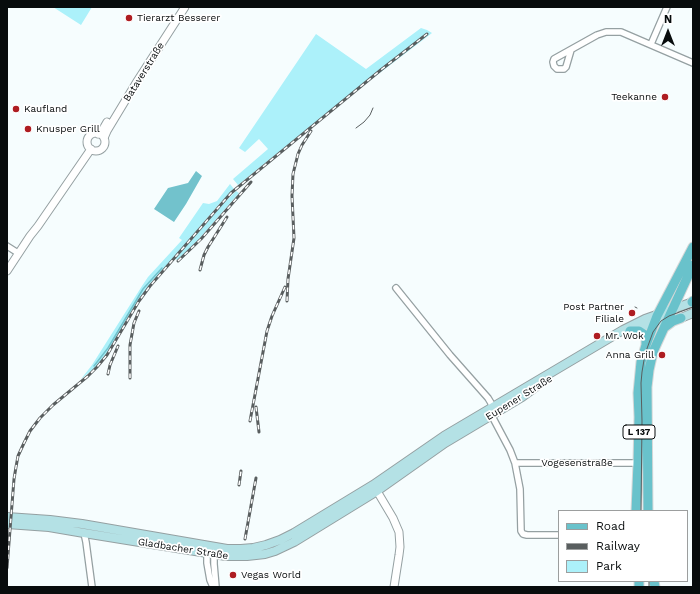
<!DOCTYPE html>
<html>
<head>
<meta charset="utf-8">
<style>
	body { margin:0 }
	#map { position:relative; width:700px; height:594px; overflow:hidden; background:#f6fdfe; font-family:"Work Sans",sans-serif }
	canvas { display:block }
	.frame { position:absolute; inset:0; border:8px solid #080c0d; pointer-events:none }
	.legend { position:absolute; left:558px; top:510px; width:130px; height:72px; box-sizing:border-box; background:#fff; border:1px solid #9c9e9e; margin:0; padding:5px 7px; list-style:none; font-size:12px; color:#080c0d }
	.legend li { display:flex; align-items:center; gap:8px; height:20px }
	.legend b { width:20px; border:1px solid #9c9e9e }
	.north { position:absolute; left:648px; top:12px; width:40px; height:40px; -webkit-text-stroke:3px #fff; paint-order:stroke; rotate:0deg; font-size:11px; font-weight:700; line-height:16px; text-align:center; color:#080c0d }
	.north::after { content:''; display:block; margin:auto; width:14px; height:18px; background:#080c0d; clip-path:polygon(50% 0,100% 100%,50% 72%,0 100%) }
</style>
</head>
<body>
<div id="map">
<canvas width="700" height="594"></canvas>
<div class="frame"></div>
<ul class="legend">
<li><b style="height:5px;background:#69c2cb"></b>Road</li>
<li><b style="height:5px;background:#595e5f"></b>Railway</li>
<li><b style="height:11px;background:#acf1fa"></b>Park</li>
</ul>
<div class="north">N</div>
</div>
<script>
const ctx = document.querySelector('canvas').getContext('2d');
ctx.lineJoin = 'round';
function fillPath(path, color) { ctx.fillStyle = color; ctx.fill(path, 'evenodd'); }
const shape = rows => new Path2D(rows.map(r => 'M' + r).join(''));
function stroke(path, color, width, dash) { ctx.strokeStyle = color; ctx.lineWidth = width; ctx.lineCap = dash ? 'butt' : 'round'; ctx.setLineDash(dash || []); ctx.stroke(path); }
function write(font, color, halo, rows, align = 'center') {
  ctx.font = font + ' "Work Sans",sans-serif'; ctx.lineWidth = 3.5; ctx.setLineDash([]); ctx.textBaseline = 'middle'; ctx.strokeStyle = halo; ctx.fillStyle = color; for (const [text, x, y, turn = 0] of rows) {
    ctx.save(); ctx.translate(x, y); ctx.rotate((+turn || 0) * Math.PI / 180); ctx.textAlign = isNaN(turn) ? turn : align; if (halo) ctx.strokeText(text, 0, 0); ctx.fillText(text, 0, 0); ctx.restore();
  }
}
const green = shape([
	[53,7,92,7,81,25],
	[421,28,427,30,432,33,322,117,238,185,233,179,268,149,259,139,245,152,239,148,316,34,366,69],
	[230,184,234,189,221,202,149,286,138,301,106,355,96,367,81,379,92,365,142,286,148,277,182,240,179,238,203,203,209,204,217,201],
	[236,191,239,193,199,239,178,260,175,259,223,204]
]);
const water = shape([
	[196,171,202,176,186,204,174,222,154,209,168,188,188,183]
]);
const stream = shape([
	[94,366,108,348,143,289,162,268]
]);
const minor = shape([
	[651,44,667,7],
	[571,50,566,67,564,69,557,69,554,66,553,62,554,59,597,35,606,32,621,32,693,63],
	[7,246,18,253],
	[396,288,450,355,488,398,491,403,493,418,510,450,515,463,520,489,521,531,523,534,527,535,559,535],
	[515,463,638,463],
	[84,533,86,542,92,587],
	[208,550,207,553,207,563,210,580,213,587],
	[214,552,214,564,216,587]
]);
const tertiary = shape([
	'87 142a9 9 0 1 1 18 0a9 9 0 1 1-18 0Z',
	[98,134,103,129,107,122],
	[104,138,107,131,136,83,185,7],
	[7,271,30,236,38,226,91,149],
	[374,486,393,518,399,532,400,547,399,555,394,587]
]);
const secondary = shape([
	[635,329,652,323,681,318,693,313],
	[7,517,50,520,82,524,227,549,241,549,253,548,266,545,280,540,294,533,373,485,444,436,623,330,645,319,693,302],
	[7,524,49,527,84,533,226,556,247,556,265,554,275,551,294,542,377,491,445,443,522,397,537,386]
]);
const primary = shape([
	[692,302,693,301],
	[665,327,673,321,681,318],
	[630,331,639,331,645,335,646,339,646,345],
	[636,511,638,463,639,417,638,393,641,362,646,345,657,316,693,247],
	[648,511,647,387,649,370,653,352,657,343,693,265],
	[639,581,639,587],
	[654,581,655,587]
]);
const tram = shape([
	[356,128,364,122,370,115,373,108],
	[635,307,637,308],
	[641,511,642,421,641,383,642,372,645,354,653,332,661,321,669,316,693,307],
	[649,581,649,587]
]);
const rail = shape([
	[178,261,201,239,251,182],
	[200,270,204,255,208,247,227,217],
	[287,301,288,279,294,238,292,196,293,174,298,154,302,145,311,131],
	[108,374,110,365,118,346],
	[130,378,130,345,134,323,139,311],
	[256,407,259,432],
	[250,421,267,331,272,316,285,287],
	[239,485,241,471],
	[245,539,256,478],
	[7,568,14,479,16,467,18,456,24,443,30,431,40,418,53,405,88,376,97,367,107,355,139,301,150,286,231,193,382,69,427,34]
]);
const markers = [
	[129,18,4,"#ae1c21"],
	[665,97,4,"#ae1c21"],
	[16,109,4,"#ae1c21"],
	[28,129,4,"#ae1c21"],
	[632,313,4,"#ae1c21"],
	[597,336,4,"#ae1c21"],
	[662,355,4,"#ae1c21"],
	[233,575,4,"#ae1c21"]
];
const shields = [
	[639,432,32]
];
const shieldNames = [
	["L 137",639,432]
];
const poiNames = [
	["Tierarzt Besserer",137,18],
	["Teekanne",657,97,"right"],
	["Kaufland",24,109],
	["Knusper Grill",36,129],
	["Post Partner",624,307,"right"],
	["Filiale",624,319,"right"],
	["Mr. Wok",605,336],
	["Anna Grill",654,355,"right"],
	["Vegas World",241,575]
];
const streetNames = [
	["Bataverstraße",144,72,-58],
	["Eupener Straße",519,398,-32],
	["Vogesenstraße",577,463],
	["Gladbacher Straße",183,549,9]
];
fillPath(green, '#acf1fa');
fillPath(water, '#72c2cc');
stroke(stream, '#72c2cc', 1.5);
stroke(minor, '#95a0a2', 8);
stroke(tertiary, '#95a0a2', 9);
stroke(secondary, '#95a0a2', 10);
stroke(primary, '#d7d8d8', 11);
stroke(minor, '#fff', 5.5);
stroke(tertiary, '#fff', 7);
stroke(secondary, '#b4e1e5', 8);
stroke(primary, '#69c2cb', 9);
stroke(tram, '#595e5f', 1);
stroke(rail, '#595e5f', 3);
stroke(rail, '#fff', 1.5, [4.5]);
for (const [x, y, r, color] of markers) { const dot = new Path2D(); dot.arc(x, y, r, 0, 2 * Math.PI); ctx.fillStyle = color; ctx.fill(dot); stroke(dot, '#fff', 1.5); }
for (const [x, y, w] of shields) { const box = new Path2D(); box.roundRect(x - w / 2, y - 7, w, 14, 3); ctx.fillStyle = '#fff'; ctx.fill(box); stroke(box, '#080c0d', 1); }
write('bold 9px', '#080c0d', null, shieldNames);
write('10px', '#080c0d', '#fff', poiNames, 'left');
write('10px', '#080c0d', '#fff', streetNames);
</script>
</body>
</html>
